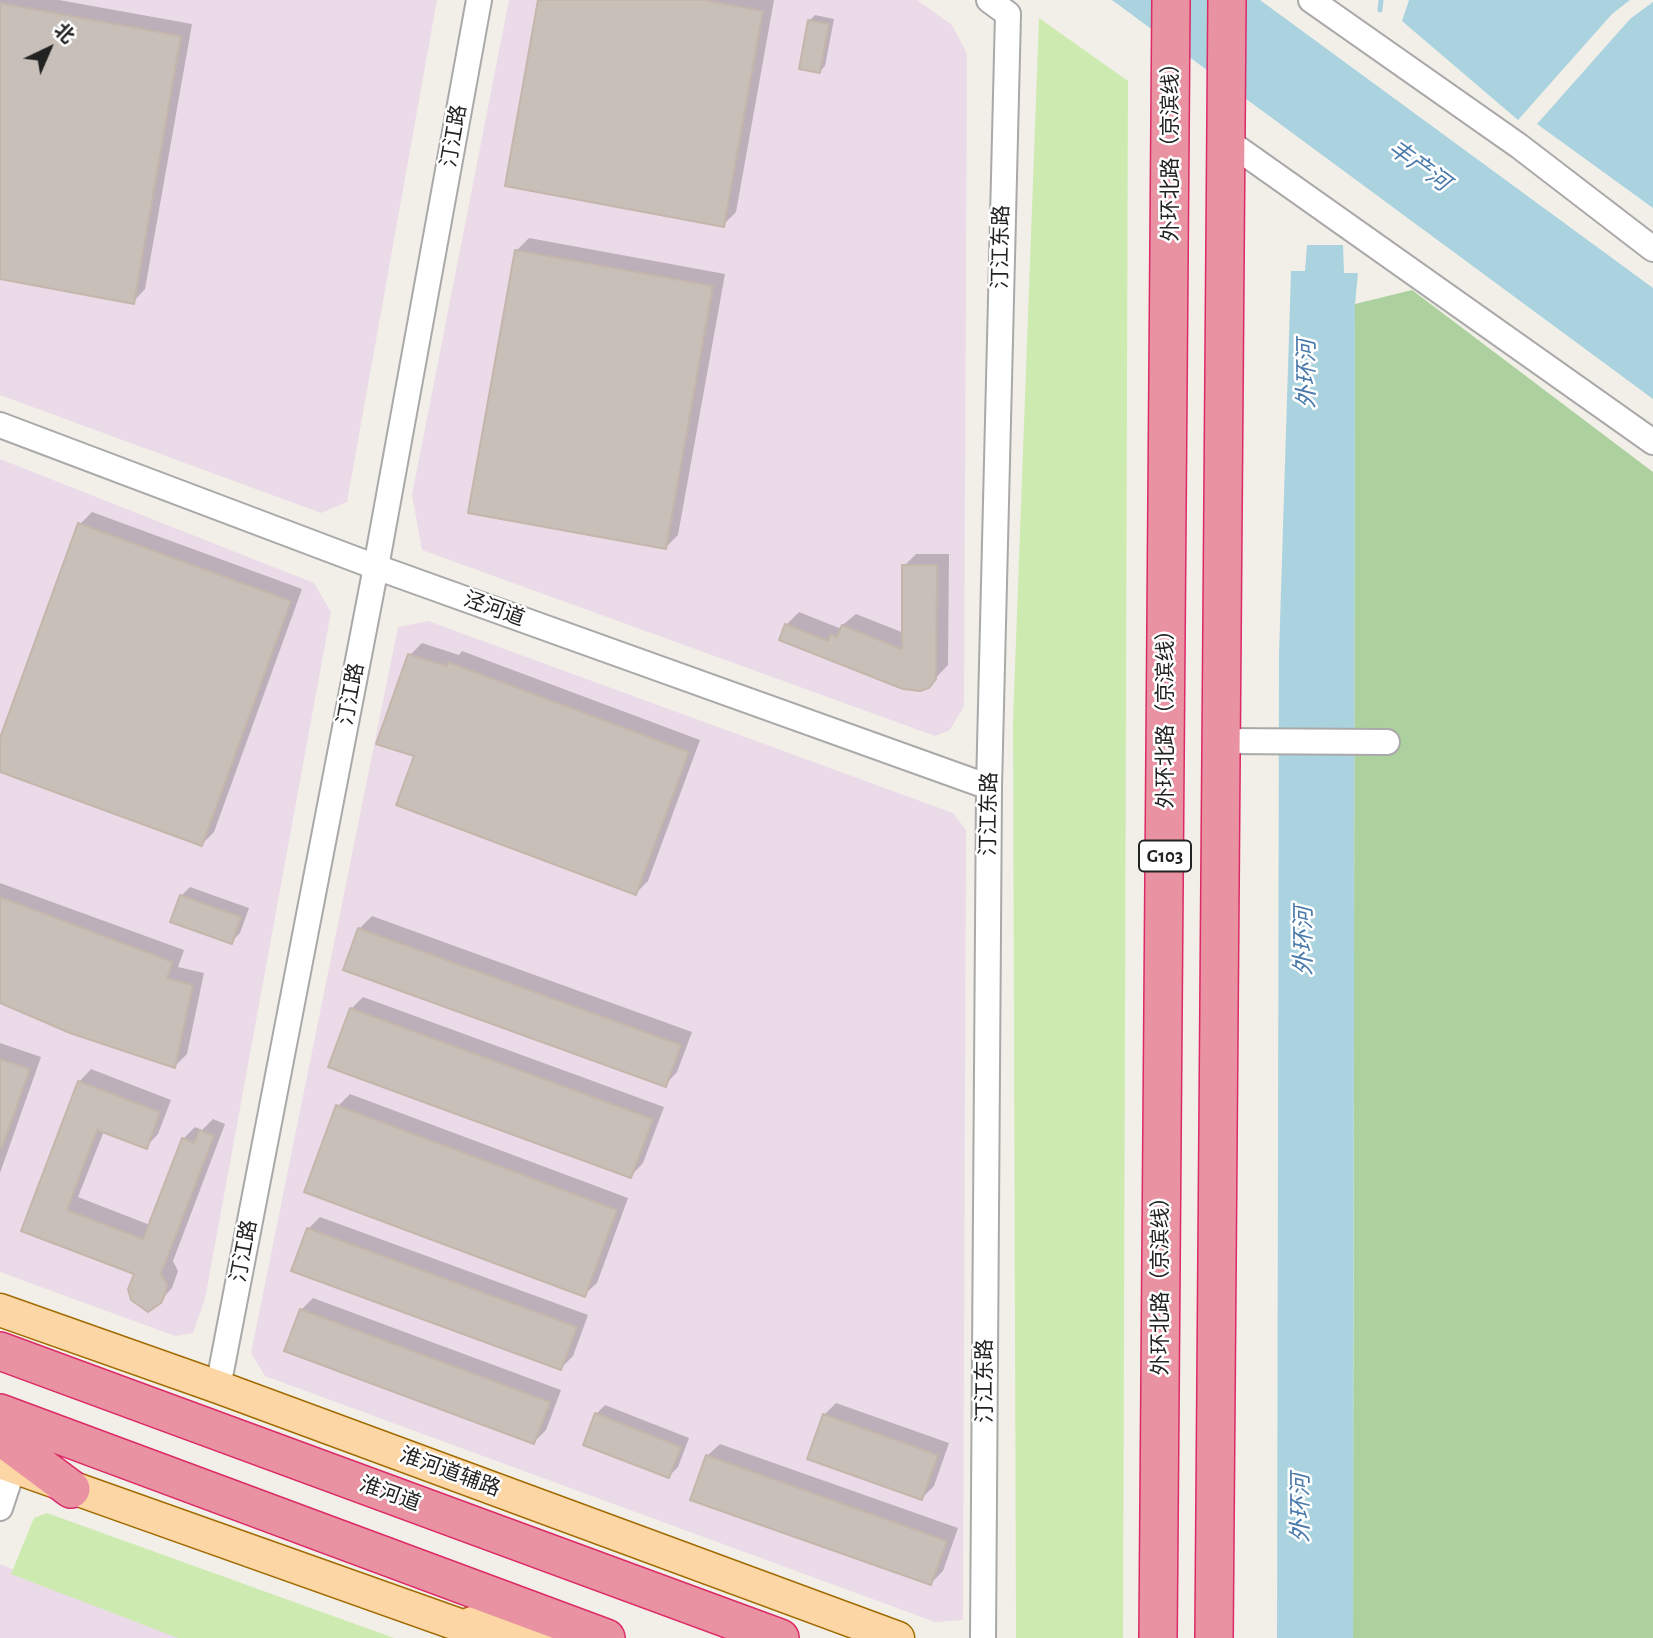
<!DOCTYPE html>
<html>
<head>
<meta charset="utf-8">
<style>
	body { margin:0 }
	#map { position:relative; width:1653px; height:1638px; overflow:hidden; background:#f2efe9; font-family:"Alegreya Sans","Noto Sans SC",sans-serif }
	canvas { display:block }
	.north { position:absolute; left:14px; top:14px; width:70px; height:70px; -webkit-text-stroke:5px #fff; paint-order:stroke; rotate:44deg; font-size:19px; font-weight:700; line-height:28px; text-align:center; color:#222 }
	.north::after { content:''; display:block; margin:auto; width:24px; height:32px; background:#222; clip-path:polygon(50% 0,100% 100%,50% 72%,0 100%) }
</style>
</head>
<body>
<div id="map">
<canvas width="1653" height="1638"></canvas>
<div class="north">北</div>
</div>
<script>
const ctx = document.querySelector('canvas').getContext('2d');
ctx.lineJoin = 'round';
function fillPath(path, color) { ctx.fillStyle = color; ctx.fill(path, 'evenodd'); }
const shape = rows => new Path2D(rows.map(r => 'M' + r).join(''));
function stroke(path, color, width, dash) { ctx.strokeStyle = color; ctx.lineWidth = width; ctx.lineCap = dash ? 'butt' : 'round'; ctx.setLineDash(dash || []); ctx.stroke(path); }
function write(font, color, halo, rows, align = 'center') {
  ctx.font = font + ' "Alegreya Sans","Noto Sans SC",sans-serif'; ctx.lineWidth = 5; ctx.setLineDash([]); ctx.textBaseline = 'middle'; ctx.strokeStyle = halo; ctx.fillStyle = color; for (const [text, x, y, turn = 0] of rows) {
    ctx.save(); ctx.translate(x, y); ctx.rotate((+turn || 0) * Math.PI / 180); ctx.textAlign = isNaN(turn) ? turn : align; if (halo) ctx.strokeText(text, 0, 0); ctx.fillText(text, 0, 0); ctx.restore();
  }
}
const industrial = shape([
	[0,0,437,0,347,502,321,513,0,395],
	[509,0,917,0,952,25,967,54,964,706,950,730,935,736,422,550,412,495],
	[0,459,314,583,331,612,205,1299,193,1333,175,1336,0,1272],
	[428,621,953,813,966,830,963,1620,935,1622,265,1376,251,1353,398,627],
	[0,1564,179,1638,0,1638]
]);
const grass = shape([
	[1039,18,1128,81,1123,1638,1016,1638,1013,721],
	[47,1513,394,1638,178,1638,11,1574,34,1518]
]);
const forest = shape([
	[1412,290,1653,472,1653,1638,1353,1638,1355,304]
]);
const water = shape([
	[1112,0,1260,0,1653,288,1653,399],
	[1409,0,1630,0,1612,14,1518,120,1402,21],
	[1653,2,1653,208,1537,124,1630,19],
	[1307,245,1343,245,1344,273,1358,273,1355,304,1353,1638,1277,1638,1279,655,1291,271,1305,271]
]);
const shadow = shape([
	[0,0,59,0,192,24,145,289,133,302,0,277],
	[540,0,774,0,736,212,723,225],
	[815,15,834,19,825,66,820,71,809,21],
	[529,238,725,274,678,535,666,547,516,251],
	[92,512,302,589,214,832,202,844,0,771,0,743,80,524],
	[916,554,949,554,948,665,928,686,786,625,799,612,839,628,856,614,904,633,904,566],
	[422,643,459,655,462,651,700,740,648,881,636,893,416,755,410,655],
	[0,883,184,950,178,967,204,973,187,1054,175,1066,0,1001],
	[190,887,249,908,240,933,231,942,181,896],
	[372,916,692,1032,677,1072,665,1085,359,929],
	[363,997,664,1107,643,1163,631,1176,351,1009],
	[0,1043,41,1057,0,1173],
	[91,1069,171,1100,158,1134,146,1147,104,1131,78,1197,150,1225,183,1139,195,1127,202,1130,213,1119,225,1124,173,1261,178,1271,172,1288,160,1301,136,1273,23,1230,79,1082],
	[350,1094,628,1198,597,1283,584,1295,338,1106],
	[320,1217,588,1315,573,1356,561,1368,308,1229],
	[313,1298,561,1390,546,1430,534,1442,301,1310],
	[836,1403,949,1443,934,1486,922,1498,824,1415],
	[605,1405,689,1438,678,1467,669,1476,596,1414],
	[720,1444,958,1528,943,1571,931,1583,707,1456]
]);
const stream = shape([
	[1380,10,1381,0]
]);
const building = shape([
	[538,0,704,0,763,11,724,227,505,186,538,0],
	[0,3,181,36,134,304,0,279,0,3],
	[808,20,829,24,820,73,799,69,808,20],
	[515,250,713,286,666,549,468,513,515,250],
	[78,523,291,601,202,846,0,772,0,738,78,523],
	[902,565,937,565,936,679,929,688,920,691,903,689,779,640,785,624,828,641,831,634,837,637,842,625,902,649,902,565],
	[408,654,447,666,448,662,689,752,636,895,396,805,414,756,376,744,408,654],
	[180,895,241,917,232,944,170,922,180,895],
	[0,897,173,962,167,978,193,985,175,1068,70,1033,0,1003,0,897],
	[358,928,681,1045,666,1087,343,970,358,928],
	[350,1008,653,1119,631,1178,328,1067,350,1008],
	[0,1059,30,1069,2,1148,0,1147,0,1059],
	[78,1081,160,1112,147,1149,97,1130,67,1210,143,1239,182,1138,194,1143,199,1130,214,1136,161,1274,167,1284,166,1292,161,1303,148,1312,131,1300,128,1289,134,1274,21,1231,78,1081],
	[336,1105,617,1210,585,1297,304,1192,336,1105],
	[307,1228,577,1327,561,1370,291,1271,307,1228],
	[300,1309,550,1402,534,1444,284,1351,300,1309],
	[595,1413,681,1447,669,1478,583,1445,595,1413],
	[823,1414,938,1455,922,1500,807,1459,823,1414],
	[706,1455,947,1541,931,1585,690,1500,706,1455]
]);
const minor = shape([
	[1311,0,1519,146,1653,249],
	[1226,140,1653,442],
	[0,425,376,567,989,787],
	[1221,741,1387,742],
	[218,1387,376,567,479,0],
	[0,1508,19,1451],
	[983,1638,989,787,1008,14,989,0]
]);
const major = shape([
	[0,1310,218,1387,898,1638],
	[0,1462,496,1638],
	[472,1623,570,1633]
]);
const highway = shape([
	[0,1351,780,1638],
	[0,1413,606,1638],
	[0,1436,71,1489],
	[1158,1638,1171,0],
	[1214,1638,1227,0]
]);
const shields = [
	[1165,856,52]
];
const shieldNames = [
	["G103",1165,856]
];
const streetNames = [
	["汀江路",454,136,-80],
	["外环北路（京滨线）",1171,147,-90],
	["汀江东路",1001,247,-89],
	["泾河道",494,609,20],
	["汀江路",351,694,-79],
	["外环北路（京滨线）",1166,714,-90],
	["汀江东路",989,814,-89],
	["汀江路",244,1251,-79],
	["外环北路（京滨线）",1161,1281,-90],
	["汀江东路",985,1381,-90],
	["淮河道辅路",450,1472,20],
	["淮河道",390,1494,20]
];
const waterNames = [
	["丰产河",1419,166,36],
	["外环河",1307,374,-90],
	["外环河",1304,941,-90],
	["外环河",1301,1508,-90]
];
fillPath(industrial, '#ebdbe8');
fillPath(grass, '#cdebb0');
fillPath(forest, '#add19e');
fillPath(water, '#aad3df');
fillPath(shadow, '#0003');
stroke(stream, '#aad3df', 5);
fillPath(building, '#c7bfb8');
stroke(building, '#c4b6ab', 2);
stroke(minor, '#a9a9a9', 28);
stroke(major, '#a06b00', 35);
stroke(highway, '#dc2a67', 40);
stroke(minor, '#fff', 24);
stroke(major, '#fcd6a4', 32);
stroke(highway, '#e892a2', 37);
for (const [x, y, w] of shields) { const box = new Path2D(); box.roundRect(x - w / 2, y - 15.5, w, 31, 5); ctx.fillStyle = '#fff'; ctx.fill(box); stroke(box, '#222', 2); }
write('bold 19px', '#222', null, shieldNames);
write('21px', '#222', '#fff', streetNames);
write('italic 23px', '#4a7aab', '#fff', waterNames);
</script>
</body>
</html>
